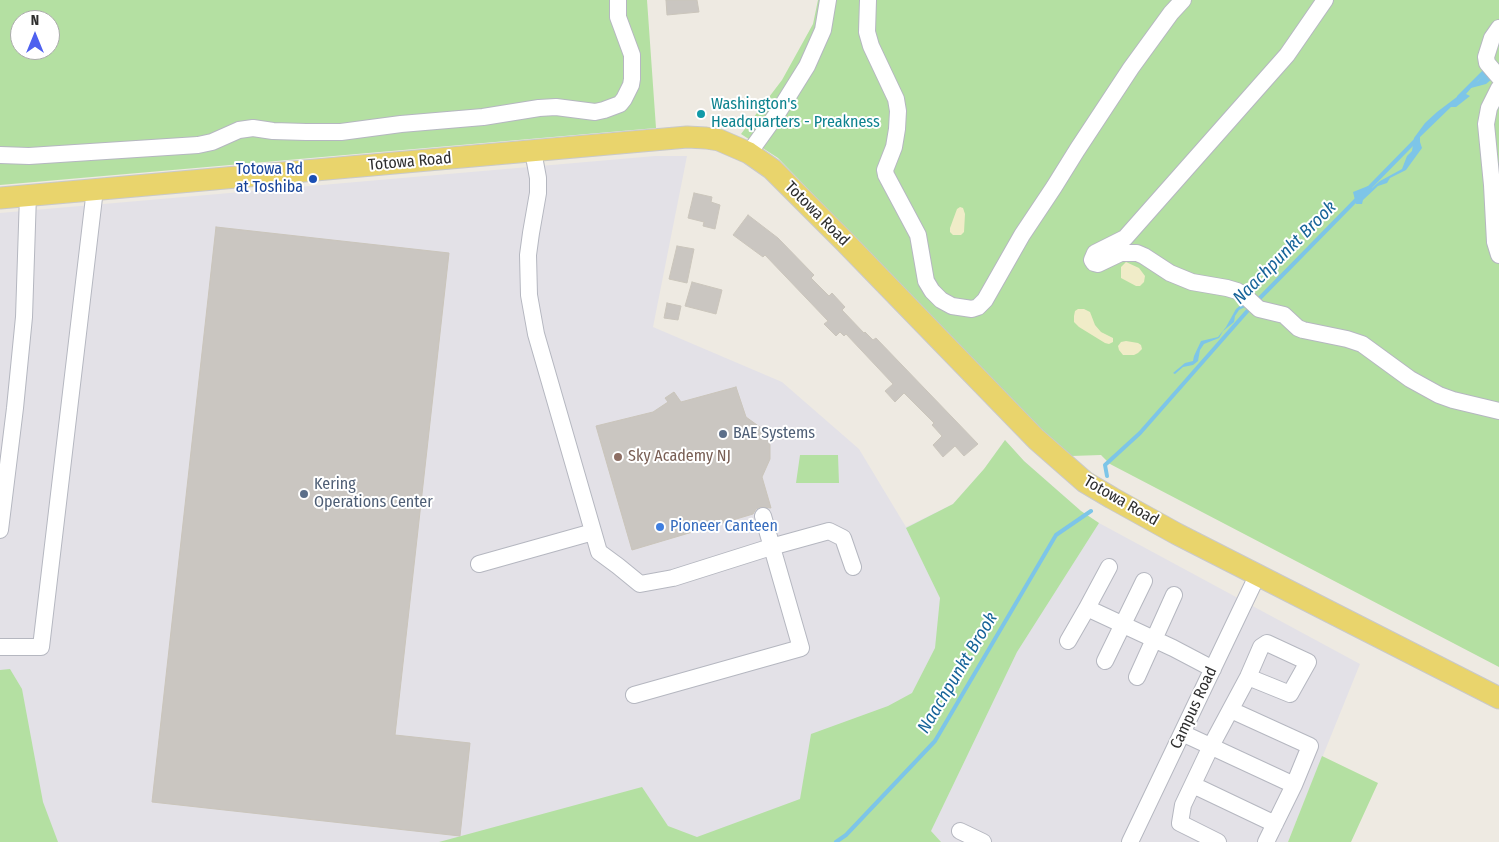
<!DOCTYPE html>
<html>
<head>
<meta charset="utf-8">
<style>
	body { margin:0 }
	#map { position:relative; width:1499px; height:842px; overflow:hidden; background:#eeeae2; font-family:"Fira Sans Condensed",sans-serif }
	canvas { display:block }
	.north { position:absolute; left:10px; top:10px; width:50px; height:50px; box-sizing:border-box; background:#fff; border:1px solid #ababab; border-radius:50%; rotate:0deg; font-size:14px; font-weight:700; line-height:20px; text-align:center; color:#2e2e2e }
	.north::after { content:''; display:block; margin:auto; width:18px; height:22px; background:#4e61ef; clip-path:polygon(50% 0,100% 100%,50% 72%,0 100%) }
</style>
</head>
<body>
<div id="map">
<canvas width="1499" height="842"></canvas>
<div class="north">N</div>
</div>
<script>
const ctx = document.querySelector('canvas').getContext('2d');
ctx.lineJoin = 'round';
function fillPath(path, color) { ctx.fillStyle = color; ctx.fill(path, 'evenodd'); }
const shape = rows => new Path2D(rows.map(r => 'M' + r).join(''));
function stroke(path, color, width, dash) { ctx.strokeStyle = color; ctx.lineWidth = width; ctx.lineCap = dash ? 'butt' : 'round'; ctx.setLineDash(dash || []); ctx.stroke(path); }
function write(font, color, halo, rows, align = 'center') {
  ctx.font = font + ' "Fira Sans Condensed",sans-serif'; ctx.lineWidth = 4; ctx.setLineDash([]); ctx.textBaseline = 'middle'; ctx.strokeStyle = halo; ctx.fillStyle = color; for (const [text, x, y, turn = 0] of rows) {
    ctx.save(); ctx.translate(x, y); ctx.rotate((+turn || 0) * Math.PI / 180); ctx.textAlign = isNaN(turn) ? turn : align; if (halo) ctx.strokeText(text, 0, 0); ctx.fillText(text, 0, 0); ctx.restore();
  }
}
const industrial = shape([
	[655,156,687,156,653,327,782,382,859,449,906,527,953,504,984,469,1005,440,1024,461,1081,511,1099,523,1360,664,1288,842,0,842,0,213]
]);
const green = shape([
	[0,0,647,0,656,128,0,185],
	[20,20,50,20,50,50,20,50],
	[818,0,1499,0,1499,667,1110,464,1101,455,1071,456,1045,433,778,158,741,134,782,80,813,24],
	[1005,440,1024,461,1081,511,1099,523,1017,652,931,831,941,842,439,842,642,787,668,826,697,837,800,799,811,734,888,706,912,693,935,648,940,598,906,528,953,504,984,469],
	[800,455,838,455,839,483,796,483],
	[10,669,22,689,43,802,58,842,0,842,0,670],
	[1322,756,1378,783,1351,842,1288,842]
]);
const sand = shape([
	[960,207,963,208,965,214,964,232,961,235,953,235,950,232,950,228,957,209],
	[1126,262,1139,268,1145,276,1144,282,1140,286,1136,286,1121,278,1121,267],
	[1078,309,1084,309,1090,312,1095,325,1101,332,1113,338,1113,342,1109,344,1105,343,1079,327,1074,322,1074,316,1075,311],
	[1126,341,1138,343,1141,345,1142,349,1138,353,1134,355,1123,355,1119,350,1118,346,1121,342]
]);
const water = shape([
	[1487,71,1493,78,1486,84,1471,88,1466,94,1470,96,1456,107,1451,107,1420,137,1420,142,1422,148,1406,170,1390,178,1387,183,1378,186,1363,200,1362,204,1356,204,1353,192,1368,186,1372,188,1380,181,1402,169,1407,156,1412,151,1414,138,1425,123,1437,112,1478,81],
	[1246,301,1245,307,1239,310,1235,316,1234,322,1223,331,1219,338,1204,344,1200,350,1198,361,1193,365,1183,367,1175,374,1173,373,1185,363,1193,361,1194,356,1201,341,1218,337,1226,327,1236,309]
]);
const stream = shape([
	[1459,97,1486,70],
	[1368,189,1415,141],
	[1257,301,1357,199],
	[1107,476,1105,465,1140,433,1250,308],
	[836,842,846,835,935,741,1056,535,1091,511]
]);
const building = shape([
	[666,0,697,0,699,12,667,15,666,0],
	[694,193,712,197,711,202,720,205,715,229,703,226,704,222,688,218,694,193],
	[748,215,778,238,814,275,811,278,829,296,832,293,845,307,842,310,864,333,865,332,873,340,876,338,978,444,964,456,955,446,943,457,933,445,942,436,932,425,934,423,904,393,895,402,885,391,893,384,846,334,844,336,840,332,836,336,824,324,828,321,765,255,763,257,733,235,748,215],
	[216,227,449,253,395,735,470,743,460,836,152,802,216,227],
	[677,246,694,249,687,283,669,279,677,246],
	[692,282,722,290,716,314,685,306,692,282],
	[667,303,681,306,678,320,664,318,667,303],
	[736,387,746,417,764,430,770,445,770,459,762,477,771,508,760,507,756,509,753,514,632,550,596,426,653,412,668,402,665,398,674,392,681,402,736,387]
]);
const minor = shape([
	[868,0,867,32,871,46,896,99,898,111,897,129,894,147,885,170,886,175,918,235,926,281,932,291,941,300,952,306,972,309,978,307,985,300,1022,235,1054,187,1077,150,1131,68,1171,13,1183,0],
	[1325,0,1287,55,1125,238,1095,253,1092,260,1094,263,1098,264,1121,253,1137,253,1144,256,1170,273,1192,282,1227,288,1237,291,1244,295,1259,309,1284,315,1298,328,1303,330,1347,339,1362,344,1410,379,1439,395,1453,400,1499,411],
	[1499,28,1492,38,1486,57,1487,63,1499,77],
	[1499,88,1489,108,1486,124,1492,185,1495,242,1499,255],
	[533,151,538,178,538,193,531,233,528,255,529,295,536,334,599,552,618,566,640,584,673,578,771,547,829,531,843,538,853,567],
	[749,153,777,114,807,66,823,30,828,0],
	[0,155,29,156,198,145,212,142,239,130,253,128,273,131,306,132,341,132,401,124,483,117,539,108,556,107,595,112,604,110,620,104,624,99,631,85,632,79,632,55,618,17,618,0],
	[0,530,15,408,24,317,28,195],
	[479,564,593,532],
	[1087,608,1173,648,1213,669],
	[1068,641,1087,608,1109,567],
	[0,647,41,647,95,189],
	[1105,661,1144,581],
	[1137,677,1174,595],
	[634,695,801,648,763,516],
	[1231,710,1310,746,1294,785,1266,842],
	[1182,733,1294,785],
	[1193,785,1275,824],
	[960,831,983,842],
	[1130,842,1258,574],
	[1218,842,1180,823,1183,805,1211,746,1248,677,1261,647,1267,643,1308,662,1290,694,1248,677]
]);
const major = shape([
	[0,198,687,137,706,138,719,140,749,153,772,169,844,241,1036,439,1085,482,1112,498,1177,534,1499,698]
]);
const markers = [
	[701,114,5,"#0f9aa8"],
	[313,179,5,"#1a4fb4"],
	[723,434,5,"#5c6f8a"],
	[618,457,5,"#8d6e63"],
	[304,494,5,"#5c6f8a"],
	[660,527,5,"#3f7fe0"]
];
const cultureNames = [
	["Washington's",711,105],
	["Headquarters - Preakness",711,123]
];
const streetNames = [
	["Totowa Road",410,162,-5],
	["Totowa Road",817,214,45],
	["Totowa Road",1121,501,30],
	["Campus Road",1194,708,-65]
];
const transitNames = [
	["Totowa Rd",303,170],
	["at Toshiba",303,188]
];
const serviceNames = [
	["BAE Systems",733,434],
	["Kering",314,485],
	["Operations Center",314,503]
];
const educationNames = [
	["Sky Academy NJ",628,457]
];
const shopNames = [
	["Pioneer Canteen",670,527]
];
const waterNames = [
	["Naachpunkt Brook",1285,253,-45],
	["Naachpunkt Brook",958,673,-59]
];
fillPath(industrial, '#e3e1e7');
fillPath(green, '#b4e0a2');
fillPath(sand, '#f0ecc8');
fillPath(water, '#7dc5e8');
stroke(stream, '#7dc5e8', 4);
fillPath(building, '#cac6c1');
stroke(building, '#cac5bb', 1);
stroke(minor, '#b5b7c0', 18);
stroke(major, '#c9c9c9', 23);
stroke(minor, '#fff', 16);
stroke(major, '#e9d46c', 21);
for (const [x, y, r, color] of markers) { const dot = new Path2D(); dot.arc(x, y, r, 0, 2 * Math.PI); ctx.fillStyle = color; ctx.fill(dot); stroke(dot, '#fff', 2); }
write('16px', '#0d838f', '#fff', cultureNames, 'left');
write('16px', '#2e2e2e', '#fff', streetNames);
write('16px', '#164399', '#fff', transitNames, 'right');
write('16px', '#4e5e75', '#fff', serviceNames, 'left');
write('16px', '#785e54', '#fff', educationNames, 'left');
write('16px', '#366cbe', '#fff', shopNames, 'left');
write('italic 18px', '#176499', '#fff', waterNames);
</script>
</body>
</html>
